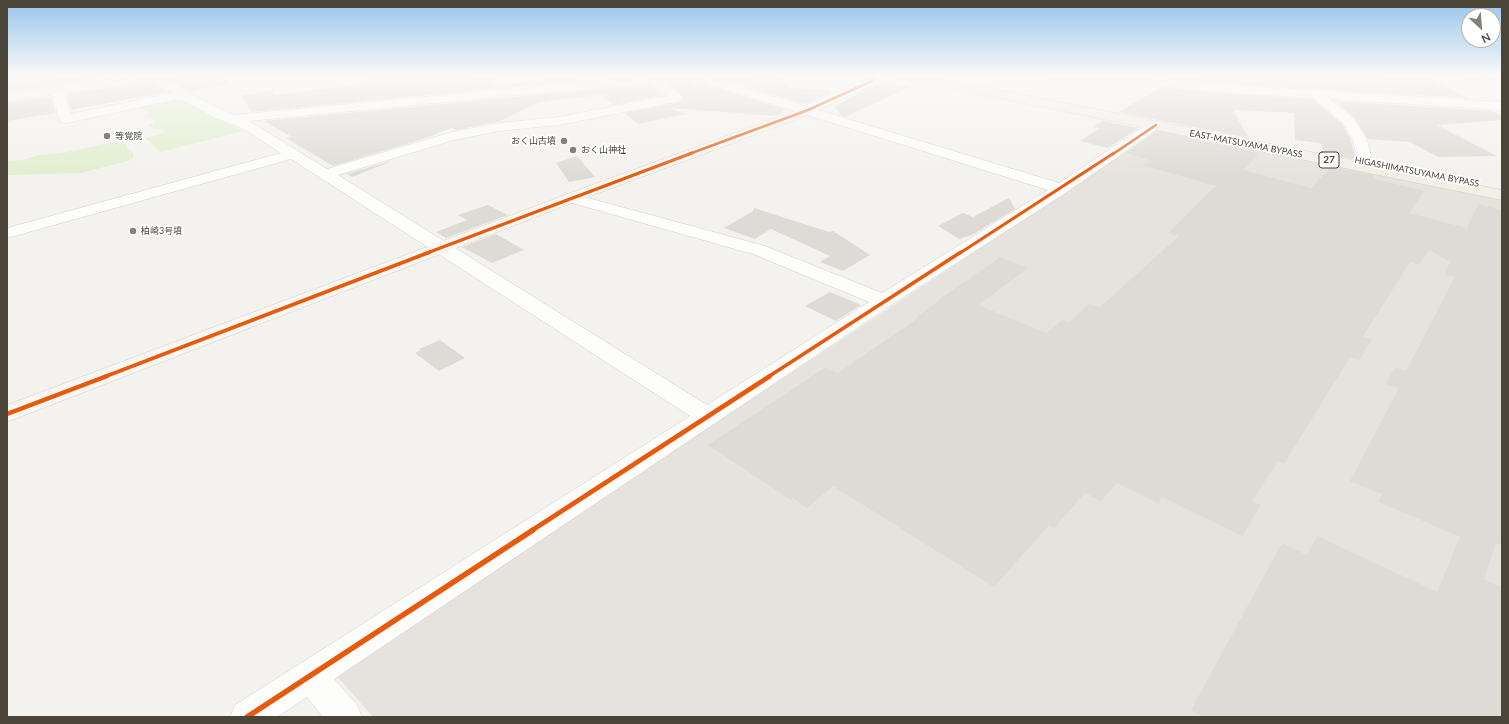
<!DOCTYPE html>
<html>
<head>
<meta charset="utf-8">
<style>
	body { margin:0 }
	#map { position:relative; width:1509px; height:724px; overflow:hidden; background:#f4f2ee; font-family:Lato,sans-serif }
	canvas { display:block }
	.frame { position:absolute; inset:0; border:8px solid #4b4439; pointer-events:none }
	.north { position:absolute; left:1461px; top:8px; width:40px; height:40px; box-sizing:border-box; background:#fff; border:1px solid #b7b4b0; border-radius:50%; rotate:154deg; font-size:11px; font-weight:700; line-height:16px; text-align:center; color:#4b4439 }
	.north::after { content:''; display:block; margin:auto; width:14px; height:18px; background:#868178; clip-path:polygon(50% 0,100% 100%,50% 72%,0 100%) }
</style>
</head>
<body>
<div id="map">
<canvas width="1509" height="724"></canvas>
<div class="frame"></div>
<div class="north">N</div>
</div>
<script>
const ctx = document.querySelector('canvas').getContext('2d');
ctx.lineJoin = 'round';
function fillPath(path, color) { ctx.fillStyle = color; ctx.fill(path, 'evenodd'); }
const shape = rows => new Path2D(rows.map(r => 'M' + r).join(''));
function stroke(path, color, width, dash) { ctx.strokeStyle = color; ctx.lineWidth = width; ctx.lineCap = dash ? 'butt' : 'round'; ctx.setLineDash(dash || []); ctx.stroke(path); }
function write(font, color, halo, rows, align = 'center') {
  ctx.font = font + ' Lato,"Noto Sans JP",sans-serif'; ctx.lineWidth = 3.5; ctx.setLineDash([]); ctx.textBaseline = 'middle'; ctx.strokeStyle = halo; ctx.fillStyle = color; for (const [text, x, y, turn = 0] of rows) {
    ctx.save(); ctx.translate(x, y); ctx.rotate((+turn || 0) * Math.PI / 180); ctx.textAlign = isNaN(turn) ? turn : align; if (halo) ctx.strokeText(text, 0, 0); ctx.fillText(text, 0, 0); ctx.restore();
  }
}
const industrial = shape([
	[1159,130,1502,200,1502,717,373,717,335,674]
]);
const green = shape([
	[180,97,211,116,244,131,161,152,145,138,166,132,162,129,155,130,148,125,156,122,145,115,150,114,138,105],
	[115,142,127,144,127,147,133,152,133,158,128,161,81,173,7,175,7,161,22,160,39,155,61,153]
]);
const parking = shape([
	[1119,164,1193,185,1081,277,996,246],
	[858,538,1119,707,1113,717,707,717,681,693]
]);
const building = shape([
	[7,75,58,75,56,80,93,75,117,75,117,77,7,92],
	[188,75,225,75,227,84,189,92,167,78],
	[360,75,472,75,472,80,493,78,496,85,571,77,574,81,251,112,242,96,272,90,275,95,368,83],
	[600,75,642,75,593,79],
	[761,75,772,75,789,85,789,88,830,90,829,94,805,104,724,80],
	[1184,75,1357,76,1356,75,1428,78,1468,98,1233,84,1179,78],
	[689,80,696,85,701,83,784,109,781,114,775,116,670,108,686,114,638,124,625,113,680,102,683,97,669,82],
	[152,81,168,92,71,110,66,94],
	[881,81,910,87,845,117,840,115,835,106],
	[652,84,664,95,614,105,601,95,540,102,500,121,457,130,451,128,426,138,333,166,286,138,292,137,264,121],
	[1162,87,1233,94,1313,99,1342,124,1350,138,1355,156,1353,159,1326,154,1320,143,1295,140,1294,113,1233,110,1249,138,1118,112],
	[51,97,56,113,7,121,7,103],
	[1335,101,1492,111,1502,116,1502,120,1437,125,1497,156,1438,157,1410,142,1368,139,1354,117],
	[1103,121,1139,128,1108,148,1080,141,1100,128,1093,127],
	[1156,131,1256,152,1258,155,1243,170,1311,188,1331,167,1373,175,1375,179,1424,191,1409,213,1467,228,1478,204,1502,210,1502,545,1496,543,1484,579,1502,587,1502,717,1202,717,1191,710,1282,543,1307,555,1317,536,1437,592,1460,537,1379,502,1382,494,1350,481,1399,388,1386,384,1395,367,1406,371,1455,277,1446,275,1447,273,1445,272,1450,262,1429,250,1419,265,1410,262,1363,336,1372,339,1359,360,1350,357,1284,464,1278,461,1252,501,1261,505,1242,536,1162,497,1158,503,1117,483,1101,501,1085,493,1054,528,1049,525,994,587,833,486,807,508,793,498,791,500,708,445,826,367,838,373,918,318,916,318,943,297,1000,257,1028,268,978,305,1047,333,1062,320,1069,322,1089,304,1100,307,1179,236,1168,233,1216,186,1142,165,1150,160,1125,153],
	[577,156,595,177,569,182,556,163],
	[394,160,352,177,347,174],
	[1009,198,1015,209,972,235,959,239,938,226,963,213,973,217],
	[488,205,508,215,446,238,436,232,467,220,458,215],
	[754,208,829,232,833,231,870,255,843,271,820,262,830,256,771,229,755,239,724,228,753,211],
	[496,234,524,250,492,263,462,247],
	[830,292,861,305,836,321,805,306],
	[440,340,465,358,439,371,415,353,421,350,419,349]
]);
const street = shape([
	[147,75,160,75,186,92,233,115,655,75,701,75,805,106,874,76,878,78,880,80,878,82,818,110,1059,183,1151,122,1156,121,1161,122,1163,125,1067,192,891,305,334,679,357,705,362,717,323,717,307,697,277,717,230,717,235,705,690,416,291,159,7,238,7,228,281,153,244,129,216,118,180,99,66,123,61,122,59,119,51,91,57,87,63,91,71,114,172,93,147,75],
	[689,78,1048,190,882,293,765,246,577,195,571,193,565,195,563,198,565,201,753,254,869,302,707,405,338,175,454,140,499,131,559,125,680,101,682,98,680,95,666,81,689,78],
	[653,82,667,96,559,117,499,123,452,132,327,169,249,121,653,82],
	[1032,75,1140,75,1233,85,1502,102,1502,110,1330,99,1353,118,1367,140,1371,156,1366,164,1361,165,1356,164,1354,161,1357,156,1353,140,1343,123,1314,98,1233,93,1140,83,1038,78,1032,75],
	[1490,75,1502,75,1502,80,1492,77,1490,75]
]);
const secondary = shape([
	[140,75,166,75,160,78,7,102,7,94,140,75],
	[808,106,813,107,814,110,813,113,577,201,7,422,7,405,565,195,808,106]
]);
const primary = shape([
	[887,75,910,75,984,87,1502,190,1502,200,984,95,893,78,887,75]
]);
const highway = shape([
	[1440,75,1502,75,1502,80,1446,78,1440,75]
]);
const cyclewayFar4 = shape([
	[689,154,808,110,874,80],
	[1113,154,1156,125]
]);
const cyclewayFar3 = shape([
	[427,253,692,153],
	[960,253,1114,153]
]);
const cyclewayFar2 = shape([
	[104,377,430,252],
	[768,377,961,252]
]);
const cyclewayFar1 = shape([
	[7,414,107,376],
	[531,531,770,376]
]);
const cycleway = shape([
	[247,717,533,530]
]);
const markers = [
	[107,136,4,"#868178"],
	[564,141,4,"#868178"],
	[573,150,4,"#868178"],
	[133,231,4,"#868178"]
];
const farPoinames = [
	["等覚院",115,136],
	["おく山古墳",556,141,"right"],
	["おく山神社",581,150],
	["柏崎3号墳",141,231]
];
const farStreetnames = [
	["EAST-MATSUYAMA BYPASS",1246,144,11],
	["HIGASHIMATSUYAMA BYPASS",1417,172,11]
];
const shields = [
	[1329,160,20]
];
const shieldNames = [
	["27",1329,160]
];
fillPath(industrial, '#e6e2de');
fillPath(green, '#e1eecf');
fillPath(parking, '#e6e3df');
fillPath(building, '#dedbd6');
stroke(street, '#d2d0cb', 1);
stroke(secondary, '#d3cfc5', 1);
stroke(primary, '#d6cebb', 1);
stroke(highway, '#ccbfa9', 1);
fillPath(street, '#fdfdfc');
fillPath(secondary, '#f7f6f1');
fillPath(primary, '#f2efe6');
fillPath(highway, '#ede8db');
stroke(cyclewayFar4, '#e8590c', 2.5);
stroke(cyclewayFar3, '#e8590c', 3);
stroke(cyclewayFar2, '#e8590c', 3.5);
stroke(cyclewayFar1, '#e8590c', 4.5);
stroke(cycleway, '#e8590c', 5.5);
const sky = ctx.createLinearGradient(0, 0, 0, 176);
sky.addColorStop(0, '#98c4ec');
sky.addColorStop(0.43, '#faf9f7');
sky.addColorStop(1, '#faf9f700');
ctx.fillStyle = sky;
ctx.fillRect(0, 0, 1509, 176);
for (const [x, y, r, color] of markers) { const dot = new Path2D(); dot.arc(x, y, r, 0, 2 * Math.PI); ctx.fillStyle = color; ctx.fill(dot); stroke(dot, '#fff', 1.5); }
write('9px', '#4b4439', '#fff', farPoinames, 'left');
write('9px', '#4b4439', '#fff', farStreetnames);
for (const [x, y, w] of shields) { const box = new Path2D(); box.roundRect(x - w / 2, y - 8, w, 16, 3); ctx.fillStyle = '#fff'; ctx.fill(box); stroke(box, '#4b4439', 1); }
write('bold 10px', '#4b4439', null, shieldNames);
</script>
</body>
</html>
